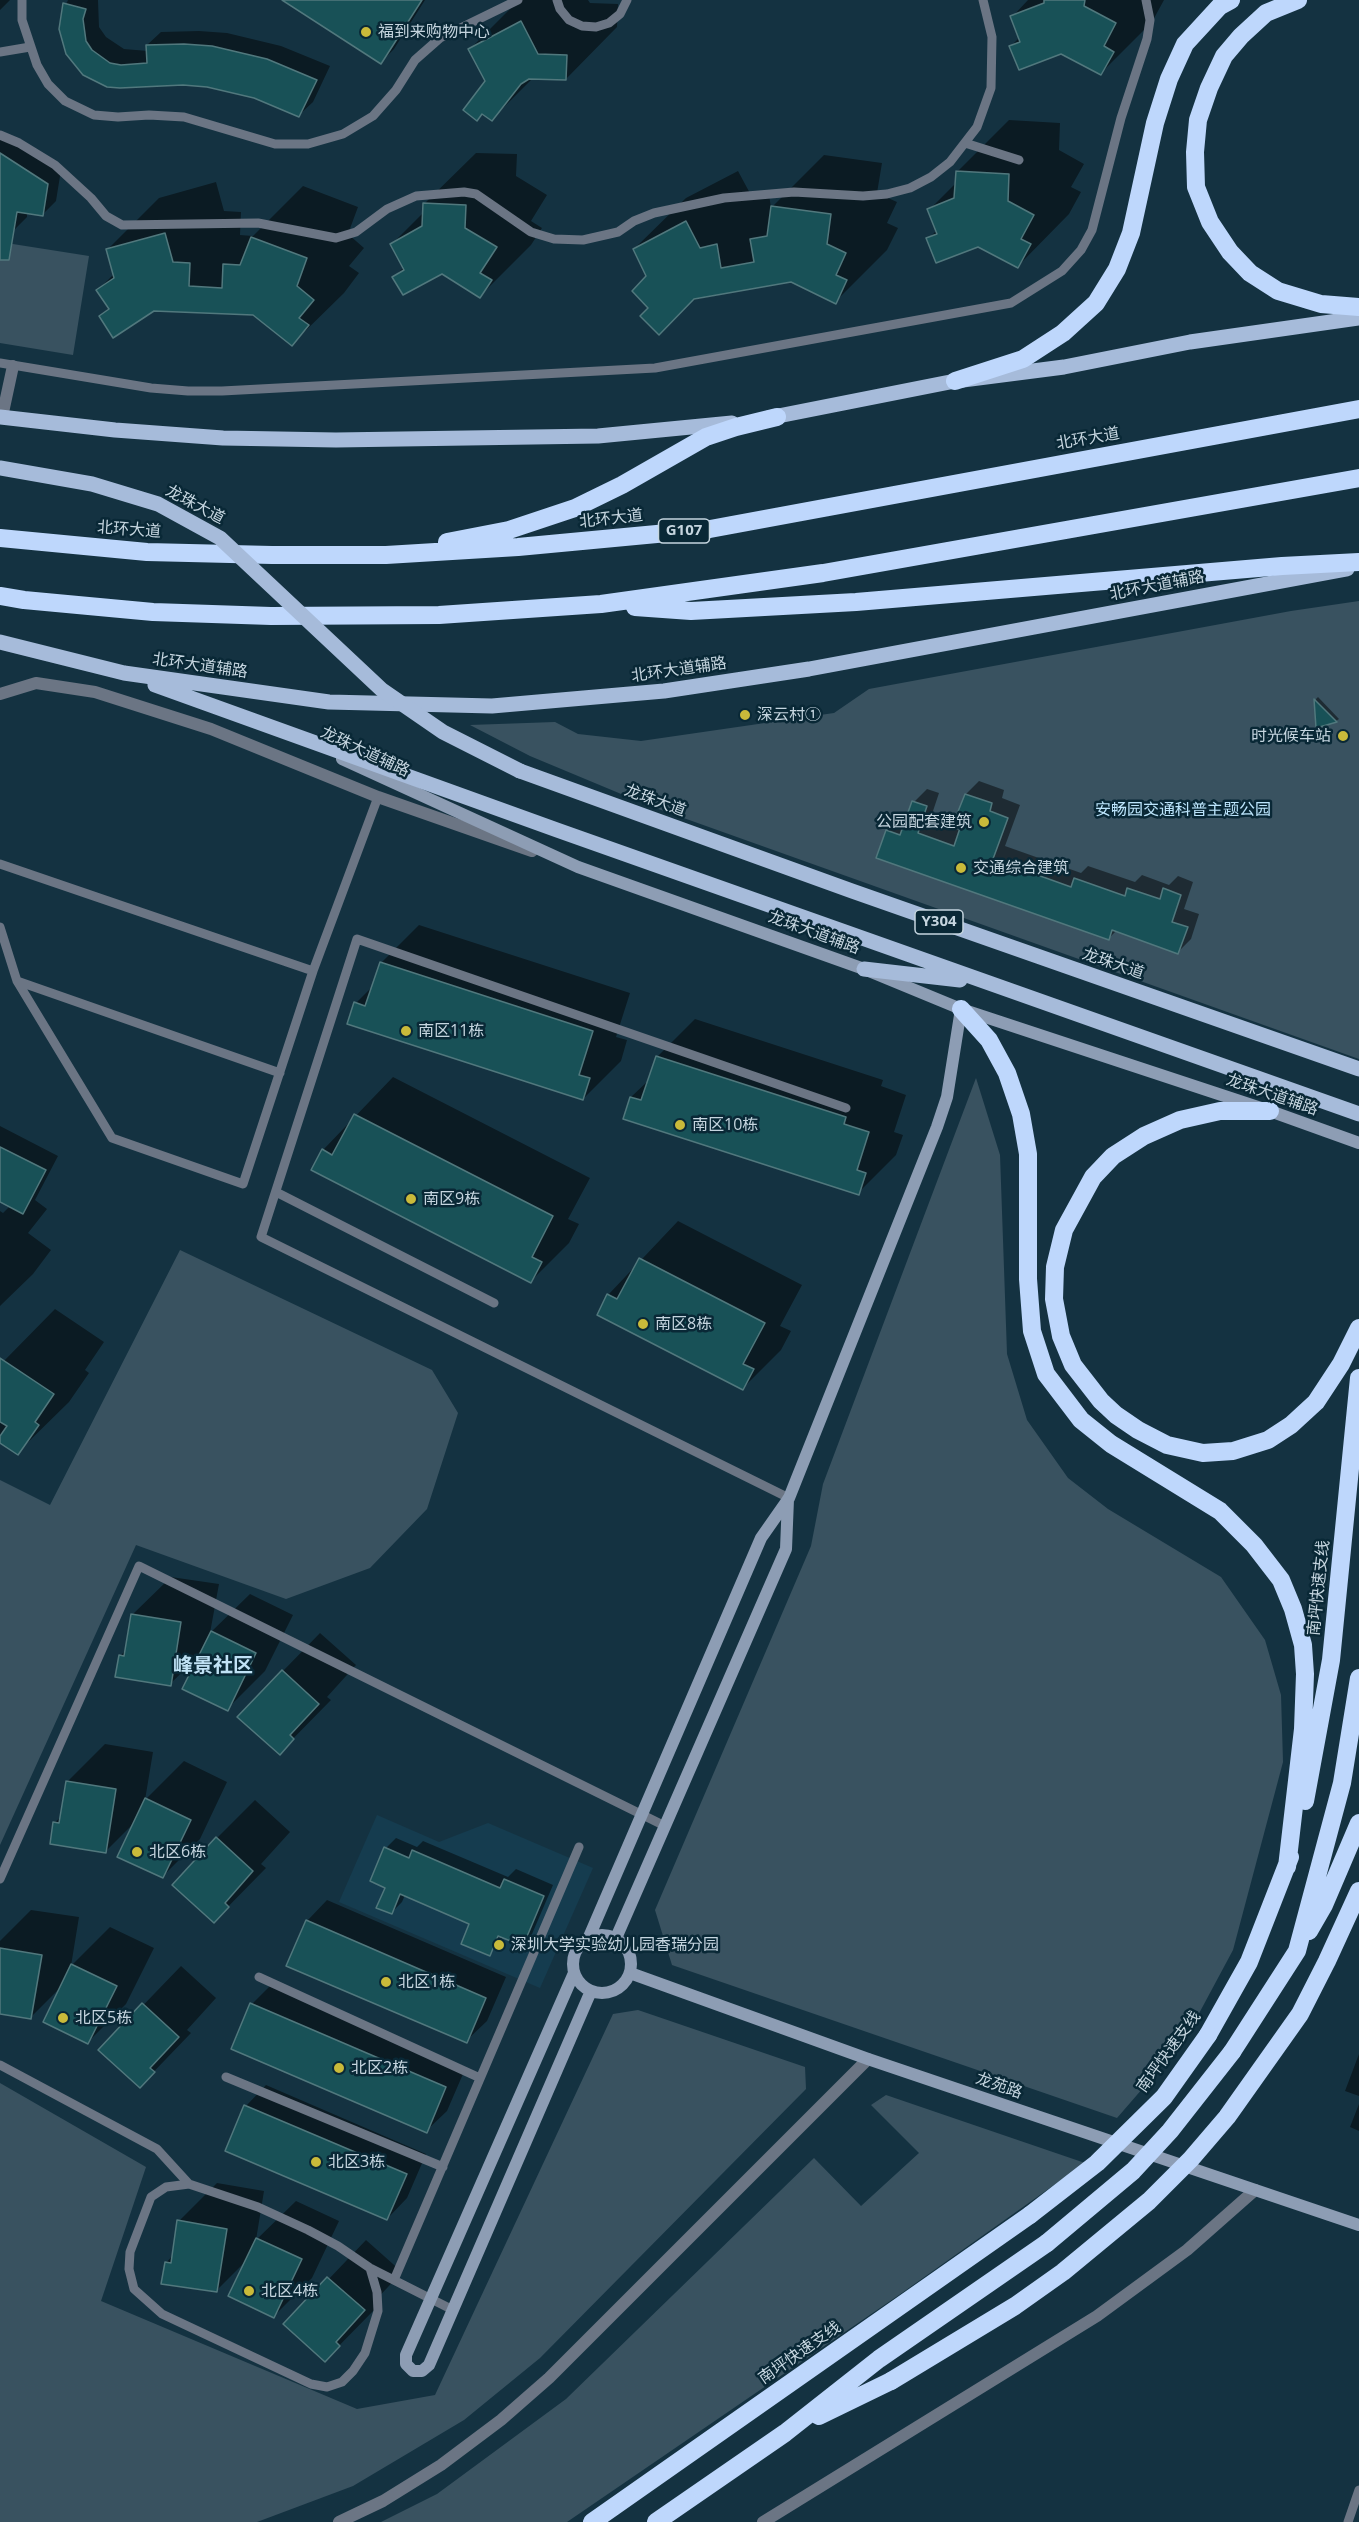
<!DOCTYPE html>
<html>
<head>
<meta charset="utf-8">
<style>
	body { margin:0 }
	canvas { display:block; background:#143241 }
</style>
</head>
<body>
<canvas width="1359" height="2522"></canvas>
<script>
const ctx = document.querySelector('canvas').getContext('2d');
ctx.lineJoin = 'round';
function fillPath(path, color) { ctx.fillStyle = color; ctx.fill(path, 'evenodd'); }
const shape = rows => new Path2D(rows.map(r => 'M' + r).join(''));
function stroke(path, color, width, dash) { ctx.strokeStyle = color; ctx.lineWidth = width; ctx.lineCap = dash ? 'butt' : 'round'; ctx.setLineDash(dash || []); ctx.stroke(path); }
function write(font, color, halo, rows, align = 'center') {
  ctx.font = font + ' "Open Sans","Noto Sans SC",sans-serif'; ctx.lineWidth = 5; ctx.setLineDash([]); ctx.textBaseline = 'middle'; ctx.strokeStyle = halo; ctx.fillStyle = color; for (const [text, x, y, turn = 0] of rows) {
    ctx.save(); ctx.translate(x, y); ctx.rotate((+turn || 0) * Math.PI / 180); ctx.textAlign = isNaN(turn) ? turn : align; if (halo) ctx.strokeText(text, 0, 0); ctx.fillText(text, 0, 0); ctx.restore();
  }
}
const built = shape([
	[377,1815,439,1842,488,1823,593,1868,540,1988,339,1902]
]);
const green = shape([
	[0,242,89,256,73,355,0,343],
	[1359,601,1359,1059,650,806,530,756,470,725,555,722,578,734,641,741,834,713,869,689,1291,611],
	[976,1078,1000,1155,1007,1354,1027,1420,1068,1478,1108,1509,1221,1577,1265,1640,1281,1695,1283,1762,1233,1950,1196,2019,1156,2073,1117,2118,672,1965,655,1910,811,1546,823,1484],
	[180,1250,432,1370,458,1413,427,1509,370,1568,286,1599,136,1545,0,1845,0,1480,50,1505],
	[638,2010,805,2067,806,2089,540,2358,464,2420,353,2486,257,2522,0,2522,0,2083,146,2167,101,2301,357,2409,435,2395,613,2014],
	[886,2095,1085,2163,899,2295,567,2522,381,2522,437,2494,566,2399,814,2158,861,2206,919,2153,871,2105]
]);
const shadow = shape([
	[0,0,10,0,0,10],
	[68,0,98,0,99,27,106,37,124,49,148,51,147,45,161,32,199,31,227,33,281,46,330,66,313,102,299,115,255,97,207,86,183,84,120,87,61,16],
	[284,0,425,0,394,49,381,62],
	[519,0,588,0,590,3,618,4,617,27,566,79,533,78,492,119,483,112,487,82,469,50],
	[1028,0,1164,0,1152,22,1101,73,1061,52,1011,46,1020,37,1012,17],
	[1009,120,1060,123,1059,150,1084,164,1071,187,1081,192,1069,214,1018,266,978,245,928,239,937,230,929,210,957,182,957,172],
	[0,136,61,170,56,201,42,215,27,212,27,217,13,231,0,229],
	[476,153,517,154,516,176,547,195,531,221,542,228,531,245,480,296,442,272,394,277,404,267,392,244,424,212,424,204],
	[824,155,882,163,877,193,897,202,887,223,898,228,887,250,835,302,791,281,651,308,648,276,634,249,686,198,738,171,752,197,769,194,771,208],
	[216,182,224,211,241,212,240,235,253,236,303,186,358,207,348,234,364,248,349,266,359,273,344,293,292,344,254,314,154,310,101,316,109,308,98,290,115,273,108,249,159,198],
	[1318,697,1339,719,1336,721,1318,726,1316,699],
	[979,781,1004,790,1002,798,1020,805,1005,846,1081,873,1088,866,1135,882,1142,875,1169,885,1178,876,1193,882,1184,909,1199,914,1191,939,1178,952,1117,930,1108,939,887,831,900,818,907,821,914,802,927,789,939,793,930,820,961,831,966,815,959,813,966,794],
	[419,925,630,993,616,1037,627,1040,621,1061,583,1099,356,1003,374,985,381,963],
	[695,1019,883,1080,881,1086,906,1095,894,1132,903,1135,896,1155,858,1193,631,1097,650,1079,657,1057],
	[393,1077,590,1178,568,1219,579,1224,569,1243,531,1281,323,1150],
	[0,1126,58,1156,35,1200,47,1209,28,1233,51,1250,33,1274,0,1306,0,1211,3,1213,10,1206,0,1200],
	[678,1221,802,1285,780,1326,791,1331,781,1350,743,1388,608,1295],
	[55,1309,104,1342,85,1370,89,1373,69,1402,17,1453,0,1441,0,1365],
	[171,1577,219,1584,210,1633,250,1594,293,1615,265,1671,227,1709,201,1654,170,1684,120,1656,127,1649,133,1614],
	[320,1633,356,1665,327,1697,331,1700,279,1753,283,1671],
	[105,1744,153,1752,145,1800,184,1761,227,1782,200,1839,162,1877,134,1823,105,1852,54,1823,62,1816,67,1782],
	[255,1800,290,1832,261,1864,266,1868,214,1921,217,1838],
	[396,1838,417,1847,423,1841,508,1877,516,1869,553,1885,532,1934,522,1944,503,1936,500,1944,489,1954,471,1923,405,1895,402,1902,391,1913,387,1887,386,1848],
	[327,1900,506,1977,487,2021,466,2041,307,1921],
	[31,1910,79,1917,71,1966,110,1927,154,1948,126,2004,88,2042,61,1987,31,2017,0,2012,0,1941],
	[181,1966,216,1998,187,2030,191,2033,140,2086,100,2050],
	[272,1984,466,2067,447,2111,426,2131,252,2004],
	[1359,2054,1359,2096,1345,2091],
	[266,2085,426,2154,407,2198,387,2219,246,2106],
	[1359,2104,1359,2131,1350,2127],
	[217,2183,264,2191,256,2240,296,2201,339,2221,312,2278,274,2316,246,2261,216,2291,166,2263,173,2255,179,2221],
	[366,2240,402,2272,373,2303,377,2307,325,2360,286,2324]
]);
const building = shape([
	[282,0,422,0,381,64,282,0],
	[1044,0,1085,0,1084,6,1116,23,1104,46,1114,52,1101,75,1061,54,1019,70,1009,46,1020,42,1010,16,1044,3,1044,0],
	[63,3,86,9,83,19,86,41,92,50,110,63,121,65,147,63,146,45,184,44,212,46,267,59,317,80,299,117,254,98,207,87,183,85,120,88,107,87,83,75,66,54,59,29,63,3],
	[521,21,538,54,567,55,566,80,529,79,521,84,492,121,482,114,477,121,463,110,485,81,468,49,521,21],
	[0,153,48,184,43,216,17,212,9,260,0,260,0,153],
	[956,171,1009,174,1008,201,1034,215,1021,239,1031,244,1018,268,978,247,936,263,926,238,937,234,927,209,954,198,956,171],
	[423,203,466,205,465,228,497,247,480,273,492,280,480,298,442,274,403,295,392,277,404,270,390,244,422,226,423,203],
	[771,206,831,214,827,244,846,253,836,275,847,280,836,304,791,282,694,299,659,335,640,316,648,308,632,291,646,276,633,249,686,221,700,248,717,244,721,268,754,262,750,239,767,236,771,206],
	[165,233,173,262,190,263,189,286,222,288,223,264,240,265,251,237,307,258,297,286,314,300,299,318,309,325,292,346,253,315,154,311,113,338,99,316,109,309,96,290,114,278,106,249,165,233],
	[1314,699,1337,722,1316,728,1314,699],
	[965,794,992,803,990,811,1008,818,993,859,1071,887,1074,878,1125,896,1127,888,1160,899,1163,888,1181,895,1172,922,1188,927,1178,954,1112,930,1109,940,876,858,886,830,900,835,912,801,927,806,918,833,954,846,964,816,957,814,965,794],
	[380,962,593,1031,579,1075,590,1078,583,1100,347,1024,354,1002,365,1006,380,962],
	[656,1056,846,1117,844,1124,869,1132,857,1170,866,1173,859,1195,623,1119,630,1097,641,1100,656,1056],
	[354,1114,553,1216,532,1257,542,1262,531,1283,311,1170,322,1149,332,1155,354,1114],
	[0,1147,46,1170,23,1214,0,1202,0,1147],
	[639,1258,765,1323,743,1364,754,1369,743,1390,597,1315,607,1294,617,1299,639,1258],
	[0,1358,54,1394,35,1422,39,1425,18,1455,0,1443,0,1436,7,1426,0,1422,0,1358],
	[131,1614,181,1622,171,1686,115,1677,119,1655,124,1656,131,1614],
	[211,1631,256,1653,228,1711,182,1689,211,1631],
	[282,1670,319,1704,290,1735,294,1739,280,1755,237,1717,282,1670],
	[66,1781,116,1789,106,1853,50,1844,53,1822,59,1823,66,1781],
	[145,1798,191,1820,163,1878,117,1857,145,1798],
	[216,1837,253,1871,225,1903,229,1907,214,1923,172,1885,216,1837],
	[384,1847,409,1858,412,1850,500,1888,504,1879,544,1896,523,1946,498,1936,490,1956,461,1944,469,1924,400,1894,392,1914,376,1908,385,1888,370,1881,384,1847],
	[306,1920,486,1998,467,2043,286,1966,306,1920],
	[0,1948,42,1955,31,2019,0,2014,0,1948],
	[71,1964,117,1986,88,2044,43,2022,71,1964],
	[142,2003,179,2037,150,2068,155,2072,140,2088,98,2050,142,2003],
	[250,2003,446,2087,427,2133,231,2049,250,2003],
	[244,2105,407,2174,387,2220,225,2151,244,2105],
	[177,2220,227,2229,217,2292,161,2284,165,2262,171,2263,177,2220],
	[256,2238,302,2259,274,2318,228,2296,256,2238],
	[327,2277,365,2310,336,2342,340,2346,325,2362,283,2324,327,2277]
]);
const lane = shape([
	[22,0,22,20,37,65,48,84,65,101,94,115,118,117,149,115,184,117,275,144,308,144,343,134,373,116,396,90,415,60,440,38,518,0],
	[557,0,560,9,569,20,582,26,596,27,609,23,620,14,627,0],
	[0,52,30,47],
	[0,135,19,143,55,165,91,198,106,216,122,225,258,223,336,238,356,232,387,209,416,196,464,192,476,194,531,232,554,239,583,240,618,232,634,221,654,213,724,198,794,192,863,196,887,194,910,188,931,177,950,162,977,127,991,88,992,37,983,0],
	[965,143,1019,160],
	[0,363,151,388,188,391,222,391,655,368,1011,303,1062,271,1081,250,1092,230,1121,118,1147,39,1150,20,1146,0],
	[0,864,313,971,378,797],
	[0,927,17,981,112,1138,243,1184,313,971],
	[17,981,280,1073],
	[276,1192,494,1303],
	[789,1498,261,1237,357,939,846,1108],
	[0,1879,139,1566,665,1826],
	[259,1977,480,2078],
	[0,2065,157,2149,189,2184],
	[226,2077,443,2167],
	[370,2268,377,2292,378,2311,365,2353,353,2371,342,2382,327,2387,311,2384,162,2314,134,2289,129,2269,130,2252,151,2197,166,2187,189,2184,258,2207,308,2230,338,2246,370,2268,453,2310],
	[394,2280,579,1847],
	[1348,2522,1359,2490]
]);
const street = shape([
	[2,417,13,366],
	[0,694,36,683,95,692,211,729,378,797,532,851],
	[339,2522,383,2501,441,2465,501,2420,549,2378,868,2059],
	[763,2522,1097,2316,1187,2250,1255,2190]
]);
const secondary = shape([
	[342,759,578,867,864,969,961,1009,1270,1111,1359,1143],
	'573 1964a29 29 0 1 1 58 0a29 29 0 1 1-58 0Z',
	[589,1937,761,1538,789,1498,937,1127,947,1097,961,1009],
	[616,1938,786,1549,788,1499],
	[574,1973,406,2355,406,2364,413,2371,422,2371,429,2365,591,1991],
	[630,1973,868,2059,1359,2225]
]);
const primary = shape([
	[0,417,115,430,223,438,336,440,598,436,732,423],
	[768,418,955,381,1064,367,1190,342,1359,318],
	[0,642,124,673,329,702,492,706,664,691,809,669,1347,569],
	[155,685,557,830,1359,1114],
	[520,771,852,891,1359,1069],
	[864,969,960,980]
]);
const highway = shape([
	[1298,0,1266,13,1241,36,1224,56,1209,88,1198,120,1195,152,1196,187,1210,222,1230,252,1250,273,1278,291,1321,304,1359,307],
	[955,381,1023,359,1063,333,1096,303,1117,269,1131,233,1155,123,1169,79,1185,44,1220,6,1231,0],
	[0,538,147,552,272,555,386,555,518,547,710,529,1359,409],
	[447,542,509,530,575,508,622,485,706,437,736,427,777,417],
	[0,596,24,600,153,612,271,616,439,615,601,604,823,573,1359,478],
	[635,607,691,611,856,602,1282,566,1359,562],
	[961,1009,989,1040,1007,1073,1021,1114,1028,1154,1028,1279,1032,1331,1046,1374,1081,1420,1111,1444,1220,1511,1254,1545,1281,1580,1293,1609,1303,1645,1305,1674,1303,1729,1287,1867],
	[1270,1111,1220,1111,1180,1120,1144,1136,1113,1156,1093,1177,1064,1230,1055,1267,1054,1299,1061,1336,1073,1365,1101,1401,1116,1415,1138,1430,1167,1445,1203,1453,1233,1451,1268,1440,1291,1425,1316,1402,1341,1364,1359,1328],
	[1305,1801,1331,1660,1359,1378],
	[1309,1931,1324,1905,1359,1823],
	[1208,2035,1249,1962,1290,1857],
	[1232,2052,1297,1951,1342,1783,1359,1678],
	[819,2416,891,2381],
	[592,2522,1030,2215],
	[656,2522,785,2433,879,2359,1047,2243]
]);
const primaryBridge = shape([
	[0,468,92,484,158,504,220,538,382,690,443,732,520,771]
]);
const highwayBridge = shape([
	[1030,2215,1097,2163,1164,2097,1208,2035],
	[1047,2243,1133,2171,1170,2131,1232,2052],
	[891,2381,1015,2306,1063,2272,1149,2201,1191,2159,1227,2117,1300,2014,1327,1961,1359,1891]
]);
const markers = [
	[366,32,6,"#c9ba3a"],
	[745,715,6,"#c9ba3a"],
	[1343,736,6,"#c9ba3a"],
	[984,822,6,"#c9ba3a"],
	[961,868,6,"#c9ba3a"],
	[406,1031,6,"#c9ba3a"],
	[680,1125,6,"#c9ba3a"],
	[411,1199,6,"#c9ba3a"],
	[643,1324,6,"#c9ba3a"],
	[137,1852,6,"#c9ba3a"],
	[499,1945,6,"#c9ba3a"],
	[386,1982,6,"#c9ba3a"],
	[63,2018,6,"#c9ba3a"],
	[339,2068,6,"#c9ba3a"],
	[316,2162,6,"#c9ba3a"],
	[249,2291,6,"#c9ba3a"]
];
const shields = [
	[684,531,51],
	[939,922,48]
];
const shieldNames = [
	["G107",684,531],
	["Y304",939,922]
];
const poiNames = [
	["福到来购物中心",378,32],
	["深云村①",757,715],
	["时光候车站",1331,736,"right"],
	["公园配套建筑",972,822,"right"],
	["交通综合建筑",973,868],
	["南区11栋",418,1031],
	["南区10栋",692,1125],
	["南区9栋",423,1199],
	["南区8栋",655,1324],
	["北区6栋",149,1852],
	["深圳大学实验幼儿园香瑞分园",511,1945],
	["北区1栋",398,1982],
	["北区5栋",75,2018],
	["北区2栋",351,2068],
	["北区3栋",328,2162],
	["北区4栋",261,2291]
];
const streetNames = [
	["北环大道",1088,439,-10],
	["龙珠大道",195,505,28],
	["北环大道",611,519,-6],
	["北环大道",129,530,4],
	["北环大道辅路",1157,586,-11],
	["北环大道辅路",200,666,8],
	["北环大道辅路",679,670,-8],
	["龙珠大道辅路",365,752,25],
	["龙珠大道",655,801,20],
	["龙珠大道辅路",814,933,20],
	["龙珠大道",1113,964,19],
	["龙珠大道辅路",1272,1095,19],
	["南坪快速支线",1319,1588,-84],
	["南坪快速支线",1169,2052,-54],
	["龙苑路",999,2086,19],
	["南坪快速支线",800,2353,-35]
];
const parkNames = [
	["安畅园交通科普主题公园",1183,810]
];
const quarterNames = [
	["峰景社区",213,1666]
];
fillPath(built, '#153c4f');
fillPath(green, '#395260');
fillPath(shadow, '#0007');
fillPath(building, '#185157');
stroke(building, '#51787d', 1.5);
stroke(lane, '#6b7584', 9);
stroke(street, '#6b7584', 12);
stroke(secondary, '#8d9db4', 12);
stroke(primary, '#a6bbda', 15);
stroke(highway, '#bed7fc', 18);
stroke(primaryBridge, '#a6bbda', 15);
stroke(highwayBridge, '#bed7fc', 18);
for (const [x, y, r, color] of markers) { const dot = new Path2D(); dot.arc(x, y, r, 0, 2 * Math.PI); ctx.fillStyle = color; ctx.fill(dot); stroke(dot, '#092836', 2); }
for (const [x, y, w] of shields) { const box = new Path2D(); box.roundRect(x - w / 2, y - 12, w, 24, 4.5); ctx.fillStyle = '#092836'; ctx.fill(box); stroke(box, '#c5d5df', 1.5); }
write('bold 15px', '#c5d5df', null, shieldNames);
write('16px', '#c5d5df', '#092836', poiNames, 'left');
write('16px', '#c5d5df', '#092836', streetNames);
write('16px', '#bce5fc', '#092836', parkNames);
write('bold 20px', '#c0e2f5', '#092836', quarterNames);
</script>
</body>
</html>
